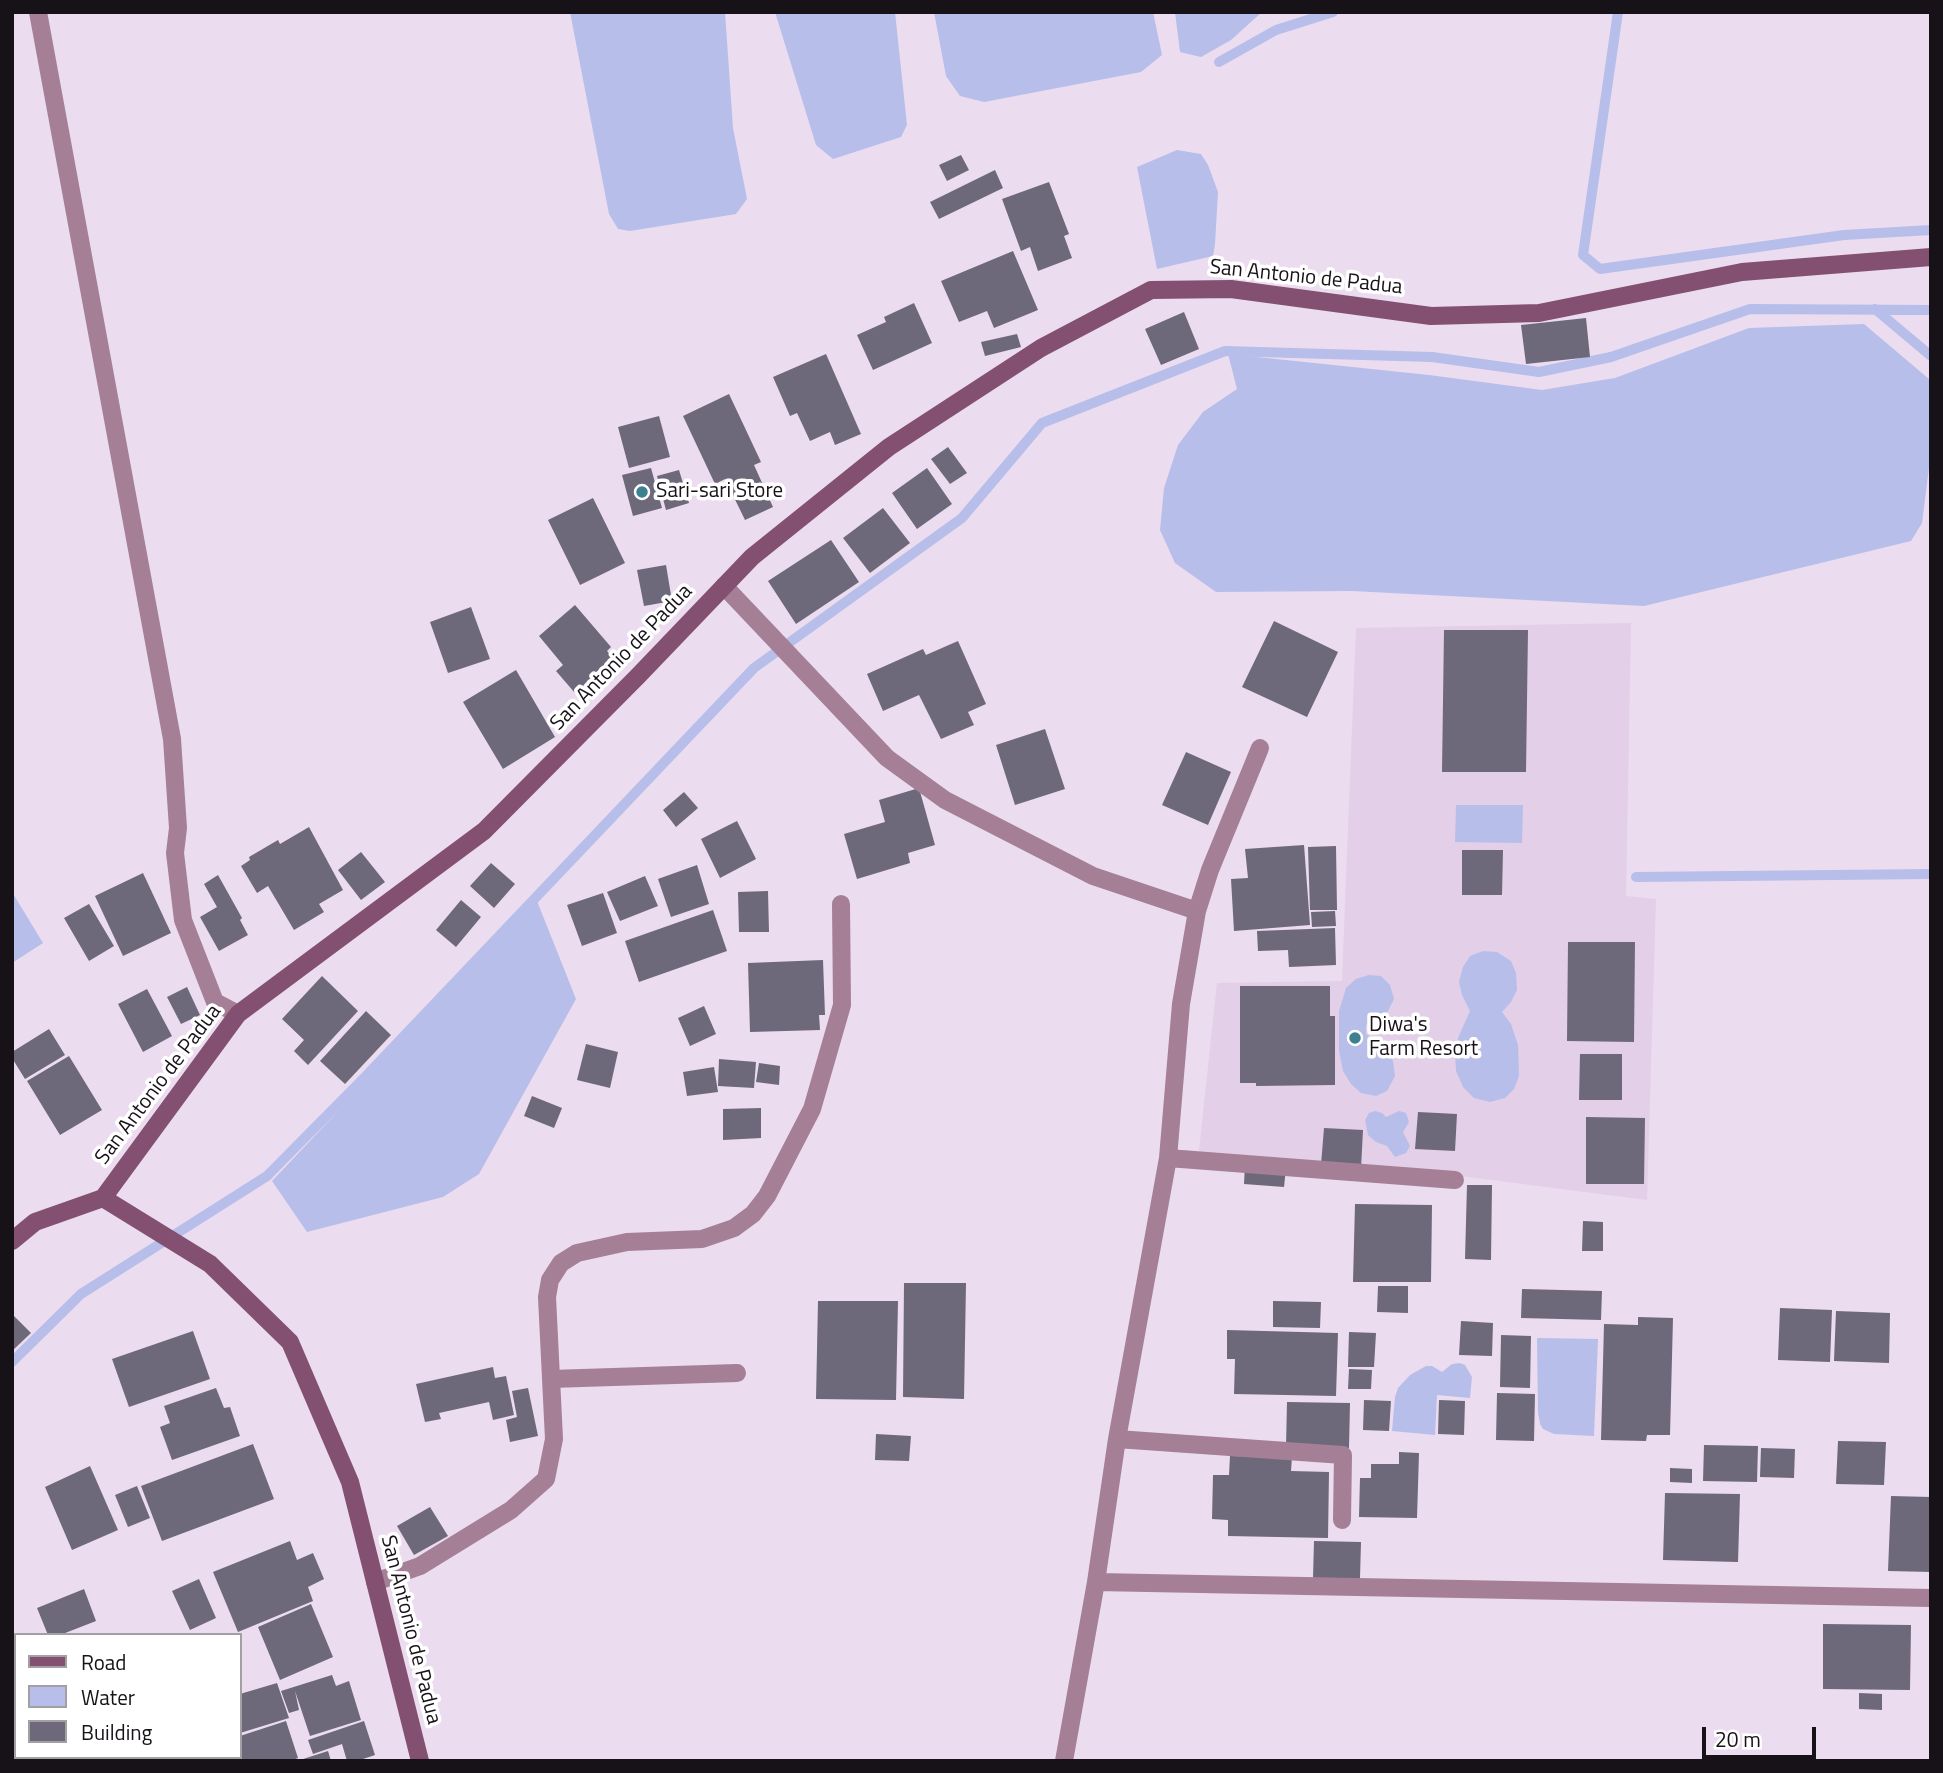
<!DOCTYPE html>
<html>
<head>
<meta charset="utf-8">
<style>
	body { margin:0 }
	#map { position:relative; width:1943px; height:1773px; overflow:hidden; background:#ebdcef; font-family:"Titillium Web",sans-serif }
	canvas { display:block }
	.frame { position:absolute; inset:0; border:14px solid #171218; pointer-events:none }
	.legend { position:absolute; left:14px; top:1633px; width:228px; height:126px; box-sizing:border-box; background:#fff; border:2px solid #a2a0a3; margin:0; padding:9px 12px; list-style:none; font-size:21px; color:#171218 }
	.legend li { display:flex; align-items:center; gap:14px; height:35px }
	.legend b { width:35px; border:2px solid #a2a0a3 }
	.scale { position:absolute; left:1702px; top:1727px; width:114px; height:32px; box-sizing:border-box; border:4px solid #171218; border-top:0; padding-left:9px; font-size:21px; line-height:24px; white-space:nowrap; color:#171218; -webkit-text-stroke:5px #fff; paint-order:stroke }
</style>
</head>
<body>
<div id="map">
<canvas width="1943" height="1773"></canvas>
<div class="frame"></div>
<ul class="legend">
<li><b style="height:9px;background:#835071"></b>Road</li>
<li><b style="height:19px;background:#b7beea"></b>Water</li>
<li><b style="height:19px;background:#6d687a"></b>Building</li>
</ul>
<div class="scale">20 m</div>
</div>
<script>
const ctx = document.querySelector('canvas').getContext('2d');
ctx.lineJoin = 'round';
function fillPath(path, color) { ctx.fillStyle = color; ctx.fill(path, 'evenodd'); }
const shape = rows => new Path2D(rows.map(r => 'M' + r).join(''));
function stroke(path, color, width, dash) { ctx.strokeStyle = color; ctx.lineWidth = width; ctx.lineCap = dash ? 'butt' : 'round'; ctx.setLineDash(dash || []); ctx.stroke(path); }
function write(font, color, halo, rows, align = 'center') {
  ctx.font = font + ' "Titillium Web",sans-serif'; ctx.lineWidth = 7; ctx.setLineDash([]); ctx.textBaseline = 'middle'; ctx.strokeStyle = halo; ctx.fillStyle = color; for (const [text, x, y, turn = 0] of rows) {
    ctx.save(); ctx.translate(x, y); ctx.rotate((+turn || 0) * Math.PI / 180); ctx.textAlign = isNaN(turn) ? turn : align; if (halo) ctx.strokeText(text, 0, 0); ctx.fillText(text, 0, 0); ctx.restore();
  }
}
const built = shape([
	[1631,623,1626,896,1656,899,1647,1200,1453,1175,1198,1160,1217,983,1342,981,1356,628]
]);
const water = shape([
	[570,12,725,12,733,128,747,199,736,214,630,231,618,229,609,214],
	[775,12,895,12,907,125,901,137,833,159,816,145],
	[934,12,1153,12,1162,55,1141,72,984,102,960,96,946,76],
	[1175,12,1262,12,1231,40,1201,57,1180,52],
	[1177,150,1201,154,1208,165,1218,192,1215,244,1213,256,1157,269,1137,167],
	[1864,324,1929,379,1931,452,1922,523,1911,541,1644,606,1352,591,1216,592,1175,563,1160,530,1164,488,1178,445,1203,412,1237,389,1228,354,1429,375,1542,390,1615,378,1749,328],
	[1456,805,1523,805,1522,843,1455,842],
	[12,892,43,943,12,963],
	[537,901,576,999,479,1174,443,1197,307,1232,272,1181],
	[1483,951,1497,952,1511,961,1516,973,1517,990,1511,1002,1502,1012,1511,1024,1518,1045,1519,1076,1514,1089,1505,1098,1490,1102,1474,1098,1463,1087,1456,1071,1455,1053,1458,1038,1470,1011,1462,995,1459,982,1463,967,1470,956],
	[1369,975,1381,976,1390,985,1394,999,1387,1013,1366,1025,1366,1034,1386,1049,1393,1061,1395,1076,1387,1091,1376,1096,1361,1093,1351,1084,1343,1071,1339,1051,1339,1011,1346,988,1356,979],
	[1375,1111,1382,1113,1386,1117,1399,1111,1406,1113,1409,1122,1403,1132,1410,1146,1406,1153,1395,1157,1387,1146,1376,1142,1368,1135,1365,1120,1369,1113],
	[1537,1338,1598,1339,1594,1436,1554,1434,1543,1429,1540,1424,1538,1412],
	[1460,1363,1465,1365,1472,1377,1470,1398,1437,1395,1435,1435,1392,1431,1395,1397,1398,1388,1410,1375,1426,1366,1432,1366,1442,1372,1452,1364]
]);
const stream = shape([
	[1618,12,1583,255,1600,269,1844,235,1931,230],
	[1219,62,1276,30,1333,12],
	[1875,309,1931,356],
	[1636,877,1931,874],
	[12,1362,81,1294,267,1176,365,1077,754,668,962,518,1042,423,1225,351,1432,357,1539,372,1611,357,1750,309,1931,310]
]);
const building = shape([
	[961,155,969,170,947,181,939,165],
	[995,170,1003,188,939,219,930,202],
	[1049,182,1069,234,1064,236,1072,258,1038,271,1030,247,1021,251,1002,199],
	[1013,251,1038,310,994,328,987,311,959,322,941,281],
	[914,303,932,343,873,370,857,335,886,322,884,317],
	[1184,312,1199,349,1161,365,1145,329],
	[1586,318,1590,357,1526,364,1521,325],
	[1017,334,1021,347,985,356,981,342],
	[826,354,861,434,835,445,830,432,810,441,797,413,790,416,773,377],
	[729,394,761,462,754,465,773,507,745,520,725,479,715,484,683,416],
	[659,416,670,457,629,468,618,427],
	[948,447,967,473,950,484,931,459],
	[651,468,662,508,633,516,622,475],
	[927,468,952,504,917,529,892,493],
	[679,470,689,503,666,510,657,476],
	[593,498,625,563,580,585,548,520],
	[883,508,910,543,870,573,843,538],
	[831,540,859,582,796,624,768,581],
	[666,565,672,601,644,606,637,570],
	[575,605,611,647,607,651,621,667,581,700,556,671,563,665,539,636],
	[471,607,490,659,448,673,430,622],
	[1274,621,1338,652,1307,717,1242,687],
	[1444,630,1528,630,1526,772,1442,772],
	[958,641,986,704,968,712,974,725,941,739,919,695,883,711,867,674,923,649,926,655],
	[516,670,555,737,503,769,463,702],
	[1045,729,1065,789,1015,805,996,745],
	[1186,752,1231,772,1208,825,1162,805],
	[919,788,935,845,908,853,910,863,857,879,844,834,885,822,879,800],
	[684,792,698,808,676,827,663,810],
	[737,821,756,859,720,878,701,839],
	[309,827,343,890,319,904,324,912,294,930,268,886,257,893,241,866,250,860,249,857,278,840,280,844],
	[1304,845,1310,925,1234,931,1231,879,1248,878,1245,849],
	[1336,846,1337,910,1310,910,1308,847],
	[1462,850,1503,850,1502,895,1462,895],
	[361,852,385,882,361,900,338,870],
	[491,863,515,884,494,908,470,886],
	[697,865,709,904,671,917,658,879],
	[143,873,171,933,123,956,95,896],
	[218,875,242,918,240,920,248,935,219,951,200,917,217,907,204,884],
	[645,876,658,906,620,921,607,892],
	[768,891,769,932,739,932,738,892],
	[603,893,617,933,582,946,567,905],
	[461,900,481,917,456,947,436,930],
	[89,904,114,946,89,961,64,918],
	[713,910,727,951,639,982,625,941],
	[1335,911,1336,926,1312,927,1311,912],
	[1335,928,1336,965,1289,967,1288,950,1258,951,1257,931],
	[1568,942,1635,942,1634,1042,1567,1041],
	[823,960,825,1015,819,1015,820,1030,750,1032,748,963],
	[322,976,358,1011,308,1065,294,1051,304,1040,282,1019],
	[1240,986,1330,986,1330,1016,1335,1016,1335,1085,1256,1086,1256,1083,1240,1083],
	[187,987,200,1015,181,1024,167,997],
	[147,989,172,1036,143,1052,118,1004],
	[704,1006,716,1034,690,1046,678,1018],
	[366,1011,391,1035,345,1084,320,1061],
	[49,1029,65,1055,25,1079,12,1058,12,1052],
	[586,1044,618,1052,610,1088,577,1080],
	[1580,1054,1622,1054,1622,1100,1579,1100],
	[69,1056,102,1110,60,1135,27,1081],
	[719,1059,756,1062,754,1088,718,1086],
	[759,1063,780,1066,779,1085,756,1082],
	[714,1067,718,1092,687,1096,683,1072],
	[532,1096,562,1108,554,1128,524,1116],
	[761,1108,761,1138,723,1140,723,1109],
	[1418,1112,1457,1114,1455,1151,1415,1149],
	[1586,1117,1645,1118,1644,1184,1586,1184],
	[1324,1128,1363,1130,1361,1168,1321,1165],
	[1245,1165,1286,1168,1284,1187,1244,1184],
	[1467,1185,1492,1185,1491,1260,1465,1259],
	[1355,1204,1432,1205,1431,1282,1353,1282],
	[1583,1221,1603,1222,1603,1251,1582,1251],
	[904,1283,966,1283,964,1399,903,1397],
	[1378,1286,1408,1286,1408,1313,1377,1312],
	[1522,1289,1602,1291,1601,1320,1521,1318],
	[818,1301,898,1301,896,1400,816,1399],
	[1273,1301,1321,1302,1320,1328,1273,1327],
	[1780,1308,1832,1310,1830,1362,1778,1360],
	[1836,1311,1890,1313,1889,1363,1834,1361],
	[12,1314,31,1333,12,1351],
	[1638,1317,1673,1318,1670,1435,1647,1435,1646,1441,1601,1440,1604,1324,1638,1325],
	[1461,1321,1493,1323,1492,1356,1459,1355],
	[1227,1330,1338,1333,1336,1396,1234,1394,1235,1359,1227,1359],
	[193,1331,210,1379,129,1407,112,1359],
	[1349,1332,1376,1333,1374,1367,1348,1367],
	[1501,1335,1531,1336,1530,1388,1500,1387],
	[493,1367,495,1378,506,1376,514,1415,493,1420,489,1402,439,1413,441,1419,425,1422,416,1384],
	[1349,1369,1372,1370,1371,1389,1348,1389],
	[216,1388,224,1408,230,1407,240,1436,172,1460,160,1427,170,1423,164,1406],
	[528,1388,538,1436,510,1442,506,1420,517,1417,512,1391],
	[1497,1393,1535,1394,1534,1441,1496,1440],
	[1364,1400,1391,1401,1389,1431,1363,1430],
	[1439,1400,1465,1401,1464,1435,1438,1434],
	[1287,1402,1350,1403,1349,1448,1286,1447],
	[876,1434,911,1436,909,1461,875,1460],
	[1838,1441,1886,1442,1884,1485,1836,1484],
	[253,1444,274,1499,162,1541,141,1486],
	[1704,1445,1758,1446,1757,1482,1703,1481],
	[1761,1448,1795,1449,1794,1478,1760,1477],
	[1399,1452,1419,1453,1417,1518,1359,1517,1360,1478,1371,1478,1371,1464,1399,1464],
	[1230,1456,1292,1457,1291,1471,1329,1472,1328,1538,1228,1536,1228,1520,1212,1519,1213,1475,1229,1475],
	[90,1466,118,1530,72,1550,45,1487],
	[1670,1468,1692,1469,1692,1483,1670,1482],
	[137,1486,150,1518,128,1527,115,1495],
	[1665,1493,1740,1494,1738,1562,1663,1560],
	[1891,1496,1931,1497,1931,1572,1888,1571],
	[430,1507,448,1536,414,1555,397,1526],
	[290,1541,297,1560,313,1553,324,1579,308,1587,313,1601,238,1632,213,1572],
	[1314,1541,1361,1542,1360,1578,1313,1578],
	[199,1579,216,1618,190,1630,172,1591],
	[84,1589,96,1621,60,1635,48,1635,37,1608],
	[311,1604,333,1657,280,1680,258,1627],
	[1823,1624,1911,1625,1910,1690,1823,1689],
	[332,1675,336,1686,349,1681,361,1720,310,1736,295,1691,299,1710,289,1713,281,1691],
	[277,1683,289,1718,240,1733,240,1694],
	[1859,1693,1882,1694,1882,1710,1859,1709],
	[16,1694,16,1735,15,1735,12,1727,12,1695],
	[286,1721,298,1758,290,1761,227,1761,225,1757,240,1757,240,1736],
	[364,1721,375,1755,357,1761,347,1761,342,1744,313,1754,308,1740],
	[328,1751,331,1761,300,1761,300,1760]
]);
const street = shape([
	[38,12,172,739,178,828,175,853,183,920,215,1002,238,1014],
	[724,586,887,758,945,800,1093,876,1197,911],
	[1168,1158,1455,1180],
	[551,1379,737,1373],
	[1117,1439,1343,1455,1342,1520],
	[375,1582,420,1566,511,1510,546,1479,554,1439,547,1297,550,1280,561,1263,577,1253,627,1242,702,1239,734,1228,753,1214,767,1196,812,1109,842,1005,841,904],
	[1096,1582,1931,1598],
	[1064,1761,1096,1582,1117,1439,1168,1158,1181,1004,1197,911,1210,870,1260,748]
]);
const secondary = shape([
	[103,1198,238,1014,484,831,638,676,752,557,889,447,1041,348,1151,290,1231,289,1431,316,1539,313,1742,272,1931,257],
	[103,1198,210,1264,290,1342,350,1482,420,1761],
	[12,1241,35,1222,103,1198]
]);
const markers = [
	[642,492,7,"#3d8190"],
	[1355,1038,7,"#3d8190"]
];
const streetNames = [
	["San Antonio de Padua",1306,278,6],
	["San Antonio de Padua",622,658,-46],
	["San Antonio de Padua",159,1085,-53],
	["San Antonio de Padua",410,1630,76]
];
const poiNames = [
	["Sari-sari Store",656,492],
	["Diwa's",1369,1026],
	["Farm Resort",1369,1050]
];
fillPath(built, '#e3cfe7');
fillPath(water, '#b7beea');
stroke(stream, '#b7beea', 10);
fillPath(building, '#6d687a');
stroke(street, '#a47f96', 18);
stroke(secondary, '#835071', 18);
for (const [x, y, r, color] of markers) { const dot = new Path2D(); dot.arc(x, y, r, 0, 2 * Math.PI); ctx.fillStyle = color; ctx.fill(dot); stroke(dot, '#fff', 2.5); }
write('21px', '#171218', '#fff', streetNames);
write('21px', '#171218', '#fff', poiNames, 'left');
</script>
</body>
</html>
